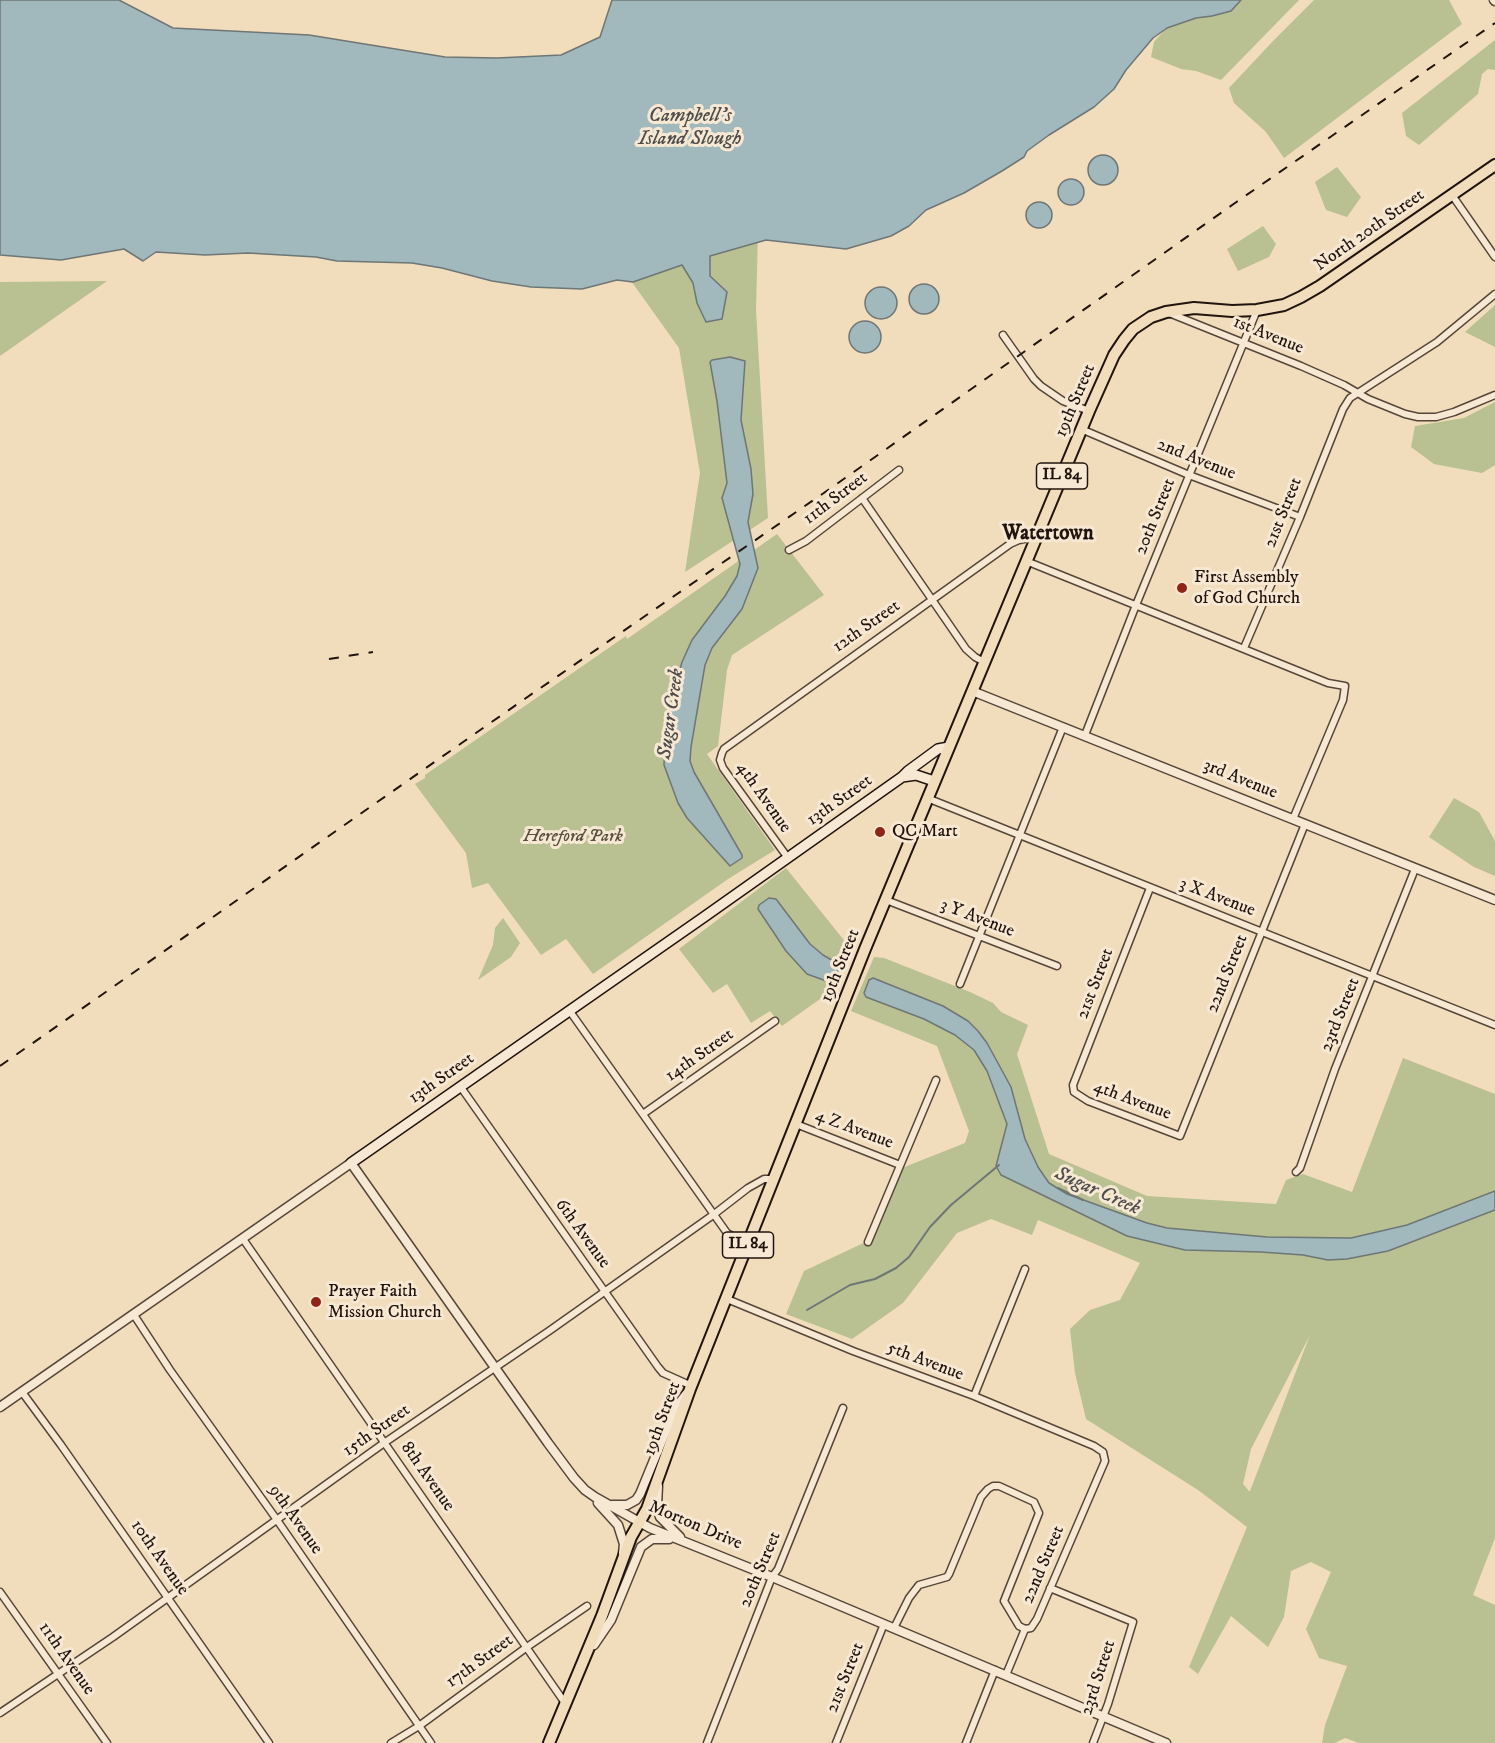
<!DOCTYPE html>
<html>
<head>
<meta charset="utf-8">
<style>
	body { margin:0 }
	canvas { display:block; background:#f1dcbb }
</style>
</head>
<body>
<canvas width="1495" height="1743"></canvas>
<script>
const ctx = document.querySelector('canvas').getContext('2d');
ctx.lineJoin = 'round';
function fillPath(path, color) { ctx.fillStyle = color; ctx.fill(path, 'evenodd'); }
const shape = rows => new Path2D(rows.map(r => 'M' + r).join(''));
function stroke(path, color, width, dash) { ctx.strokeStyle = color; ctx.lineWidth = width; ctx.lineCap = dash ? 'butt' : 'round'; ctx.setLineDash(dash || []); ctx.stroke(path); }
function write(font, color, halo, rows, align = 'center') {
  ctx.font = font + ' "IM FELL DW Pica",serif'; ctx.lineWidth = 6; ctx.setLineDash([]); ctx.textBaseline = 'middle'; ctx.strokeStyle = halo; ctx.fillStyle = color; for (const [text, x, y, turn = 0] of rows) {
    ctx.save(); ctx.translate(x, y); ctx.rotate((+turn || 0) * Math.PI / 180); ctx.textAlign = isNaN(turn) ? turn : align; if (halo) ctx.strokeText(text, 0, 0); ctx.fillText(text, 0, 0); ctx.restore();
  }
}
const green = shape([
	[1195,0,1299,0,1221,80,1196,71,1181,69,1151,57,1154,42,1182,10],
	[1314,0,1449,0,1462,24,1284,158,1266,132,1234,103,1229,88,1274,40],
	[1495,40,1495,70,1488,69,1482,74,1478,94,1419,145,1406,136,1402,113],
	[1337,167,1361,197,1347,217,1326,210,1315,182],
	[1263,226,1276,244,1269,257,1238,271,1227,249],
	[758,233,756,310,768,518,685,572,700,473,679,348,614,257],
	[107,281,0,356,0,282],
	[1495,305,1495,347,1465,332],
	[1495,402,1495,465,1482,473,1434,464,1411,447,1415,426,1464,418],
	[777,534,824,595,732,655,727,670,718,746,707,754,775,850,728,879,593,974,566,939,541,955,488,883,472,888,466,853,415,784,425,778,425,775,626,636,627,639],
	[1454,798,1479,812,1495,841,1495,876,1474,867,1429,837],
	[786,868,851,949,831,1003,820,999,782,1026,770,1011,751,1023,727,984,713,993,679,949],
	[503,918,520,943,511,957,478,980,493,945,495,928],
	[874,957,884,958,970,992,993,1003,1001,1012,1028,1025,1017,1054,1049,1154,1147,1196,1276,1204,1286,1180,1303,1174,1352,1192,1403,1058,1495,1094,1495,1538,1473,1595,1495,1605,1495,1743,1359,1743,1345,1738,1335,1743,1322,1743,1325,1725,1347,1666,1319,1658,1306,1629,1331,1572,1311,1562,1291,1571,1284,1617,1268,1647,1231,1616,1198,1674,1189,1667,1247,1527,1198,1490,1086,1419,1075,1373,1070,1329,1090,1310,1120,1300,1140,1263,1038,1220,1032,1235,991,1219,957,1233,903,1303,852,1339,786,1314,804,1271,872,1239,902,1168,965,1143,969,1131,937,1046,851,1011],
	[1310,1335,1250,1491,1249,1491,1243,1484,1251,1449]
]);
const water = shape([
	[0,0,119,0,173,28,309,35,445,57,497,58,561,55,600,37,612,0,1241,0,1231,11,1212,16,1196,18,1167,28,1153,38,1126,70,1114,89,1094,107,1049,135,1027,151,1024,157,1002,171,964,193,926,210,909,226,891,236,846,249,766,240,710,256,710,276,727,292,722,319,706,322,697,303,693,283,682,265,633,282,617,280,582,289,531,287,492,281,442,268,412,263,337,261,316,257,248,253,205,255,156,252,143,261,124,249,61,260,0,255,0,0],
	'1088 170a15 15 0 1 1 30 0a15 15 0 1 1-30 0Z',
	'1058 192a13 13 0 1 1 26 0a13 13 0 1 1-26 0Z',
	'1026 215a13 13 0 1 1 26 0a13 13 0 1 1-26 0Z',
	'909 299a15 15 0 1 1 30 0a15 15 0 1 1-30 0Z',
	'865 303a16 16 0 1 1 32 0a16 16 0 1 1-32 0Z',
	'849 337a16 16 0 1 1 32 0a16 16 0 1 1-32 0Z',
	[730,357,745,361,741,420,751,469,753,494,748,522,758,568,742,609,712,648,705,665,691,747,690,761,694,772,742,855,742,858,730,866,687,818,678,803,664,765,665,724,682,662,692,640,725,596,737,576,740,564,722,498,727,483,717,401,710,362,712,360,730,357],
	[769,898,776,899,810,944,823,955,837,963,839,968,834,980,829,982,807,974,786,951,758,909,759,905,769,898],
	[873,978,943,1006,968,1021,978,1031,987,1043,1011,1087,1025,1139,1038,1167,1049,1183,1067,1194,1147,1223,1167,1228,1267,1237,1351,1238,1407,1225,1495,1191,1495,1210,1388,1251,1347,1259,1328,1260,1303,1255,1261,1252,1185,1250,1127,1236,1001,1175,996,1166,1007,1124,987,1071,974,1050,955,1035,924,1019,866,997,864,993,869,980,873,978]
]);
const stream = shape([
	[1058,1188,1083,1200],
	[807,1310,850,1285,875,1279,896,1268,909,1257,930,1227,951,1205,999,1165]
]);
const minor = shape([
	[1452,195,1495,257],
	[1169,313,1301,366,1344,385,1368,399,1405,414,1418,417,1436,417,1454,412,1495,395],
	[1003,335,1034,379,1041,386,1063,401,1089,411],
	[1081,429,1189,475,1300,517],
	[862,498,966,649,975,657,984,662],
	[789,550,806,541,899,470],
	[1026,561,1328,683,1345,686,1343,700,1293,819],
	[1244,648,1300,517,1343,409,1350,398,1437,342,1495,294],
	[1085,735,1136,605,1257,310],
	[927,798,1495,1025],
	[788,858,723,768,720,760,722,753,724,749,1010,544,1019,540,1037,536],
	[1150,888,1073,1085,1074,1092,1088,1101,1180,1136,1305,824],
	[886,900,1057,966],
	[960,984,1063,727],
	[569,1010,727,1233,748,1245],
	[460,1086,658,1367,663,1373,692,1386],
	[643,1114,775,1021],
	[796,1124,900,1165],
	[1296,1172,1300,1168,1335,1069,1415,869],
	[243,1239,565,1703],
	[868,1242,936,1080],
	[727,1299,853,1351,974,1396,1094,1446,1103,1452,1105,1461,1037,1619,1031,1628,1025,1629,1006,1675],
	[134,1315,170,1370,277,1520,431,1743],
	[22,1392,61,1445,269,1743],
	[974,1396,1025,1269],
	[1050,1588,1133,1622,1108,1704,1093,1743],
	[0,1592,107,1743],
	[894,1628,909,1598,919,1585,947,1577,949,1574,981,1497,988,1489,993,1486,999,1486,1034,1502,1039,1513,1004,1601,1019,1626,1025,1629],
	[0,1713,113,1637,384,1443,549,1331,713,1215,748,1188,764,1179,773,1179],
	[391,1743,419,1726,527,1647,587,1606],
	[707,1743,772,1577,778,1569,843,1408],
	[836,1743,884,1624],
	[966,1743,995,1670]
]);
const tertiary = shape([
	[1494,0,1495,1],
	[972,691,1495,900],
	[0,1407,351,1163,548,1443,574,1478,585,1490,595,1497,650,1528,772,1577,1166,1743],
	[658,1486,657,1506,660,1517,680,1537],
	[598,1503,618,1525,624,1544,623,1553],
	[612,1505,627,1505,636,1500,640,1494,675,1409,686,1394],
	[594,1645,611,1620,641,1547,652,1539,669,1539]
]);
const secondary = shape([
	[902,777,916,775,934,781],
	[351,1163,704,917,902,777,908,771,938,749,949,747]
]);
const primary = shape([
	[549,1743,602,1616,631,1537,647,1509,690,1389,865,949,1089,411,1114,355,1124,340,1133,329,1151,317,1166,312,1194,308,1232,311,1257,310,1284,305,1301,297,1320,286,1495,165]
]);
const rail = shape([
	[329,659,373,652],
	[0,1066,526,698,831,488,1235,203,1495,23]
]);
const markers = [
	[1182,588,6,"#8f2418"],
	[880,832,6,"#8f2418"],
	[316,1302,6,"#8f2418"]
];
const shields = [
	[1062,476,51],
	[748,1245,51]
];
const shieldNames = [
	["IL 84",1062,476],
	["IL 84",748,1245]
];
const streetNames = [
	["North 20th Street",1370,231,-35],
	["1st Avenue",1268,336,22],
	["19th Street",1076,401,-67],
	["2nd Avenue",1196,460,22],
	["11th Street",836,499,-37],
	["21st Street",1284,513,-68],
	["20th Street",1156,517,-68],
	["12th Street",867,627,-35],
	["3rd Avenue",1240,780,22],
	["4th Avenue",763,798,55],
	["13th Street",840,801,-35],
	["3 X Avenue",1217,898,21],
	["3 Y Avenue",977,919,21],
	["19th Street",841,966,-68],
	["22nd Street",1228,974,-68],
	["21st Street",1096,984,-69],
	["23rd Street",1341,1015,-68],
	["14th Street",700,1056,-35],
	["13th Street",442,1079,-35],
	["4th Avenue",1132,1101,21],
	["4 Z Avenue",854,1130,21],
	["6th Avenue",582,1234,54],
	["5th Avenue",925,1362,21],
	["19th Street",663,1419,-70],
	["15th Street",377,1431,-35],
	["8th Avenue",427,1477,55],
	["9th Avenue",295,1520,55],
	["Morton Drive",695,1526,23],
	["10th Avenue",159,1558,55],
	["22nd Street",1044,1565,-67],
	["20th Street",761,1570,-67],
	["11th Avenue",66,1659,55],
	["17th Street",480,1662,-36],
	["21st Street",846,1678,-68],
	["23rd Street",1099,1678,-72]
];
const poiNames = [
	["First Assembly",1194,578],
	["of God Church",1194,599],
	["QC Mart",892,832],
	["Prayer Faith",328,1292],
	["Mission Church",328,1313]
];
const parkNames = [
	["Hereford Park",573,837]
];
const waterNames = [
	["Campbell's",690,117],
	["Island Slough",690,140],
	["Sugar Creek",672,714,-82],
	["Sugar Creek",1097,1192,24]
];
const quarterNames = [
	["Watertown",1048,535]
];
fillPath(green, '#b9c091');
fillPath(water, '#a1b8bc');
stroke(water, '#6e7676', 1.5);
stroke(stream, '#6e7676', 2);
stroke(minor, '#554639', 9);
stroke(tertiary, '#554639', 11);
stroke(secondary, '#21140e', 12);
stroke(primary, '#21140e', 14);
stroke(minor, '#f6e8d3', 6);
stroke(tertiary, '#f6e8d3', 8);
stroke(secondary, '#f6e8d3', 9);
stroke(primary, '#f1dcbb', 10);
stroke(rail, '#21140e', 2, [10, 10]);
for (const [x, y, r, color] of markers) { const dot = new Path2D(); dot.arc(x, y, r, 0, 2 * Math.PI); ctx.fillStyle = color; ctx.fill(dot); stroke(dot, '#f6e8d3', 2); }
for (const [x, y, w] of shields) { const box = new Path2D(); box.roundRect(x - w / 2, y - 13, w, 26, 4.5); ctx.fillStyle = '#f6e8d3'; ctx.fill(box); stroke(box, '#21140e', 1.5); }
write('bold 16px', '#21140e', null, shieldNames);
write('18px', '#21140e', '#f6e8d3', streetNames);
write('18px', '#21140e', '#f6e8d3', poiNames, 'left');
write('italic 18px', '#56503c', '#f6e8d3', parkNames);
write('italic 20px', '#4e4d4b', '#f6e8d3', waterNames);
write('bold 21px', '#21140e', '#f6e8d3', quarterNames);
</script>
</body>
</html>
